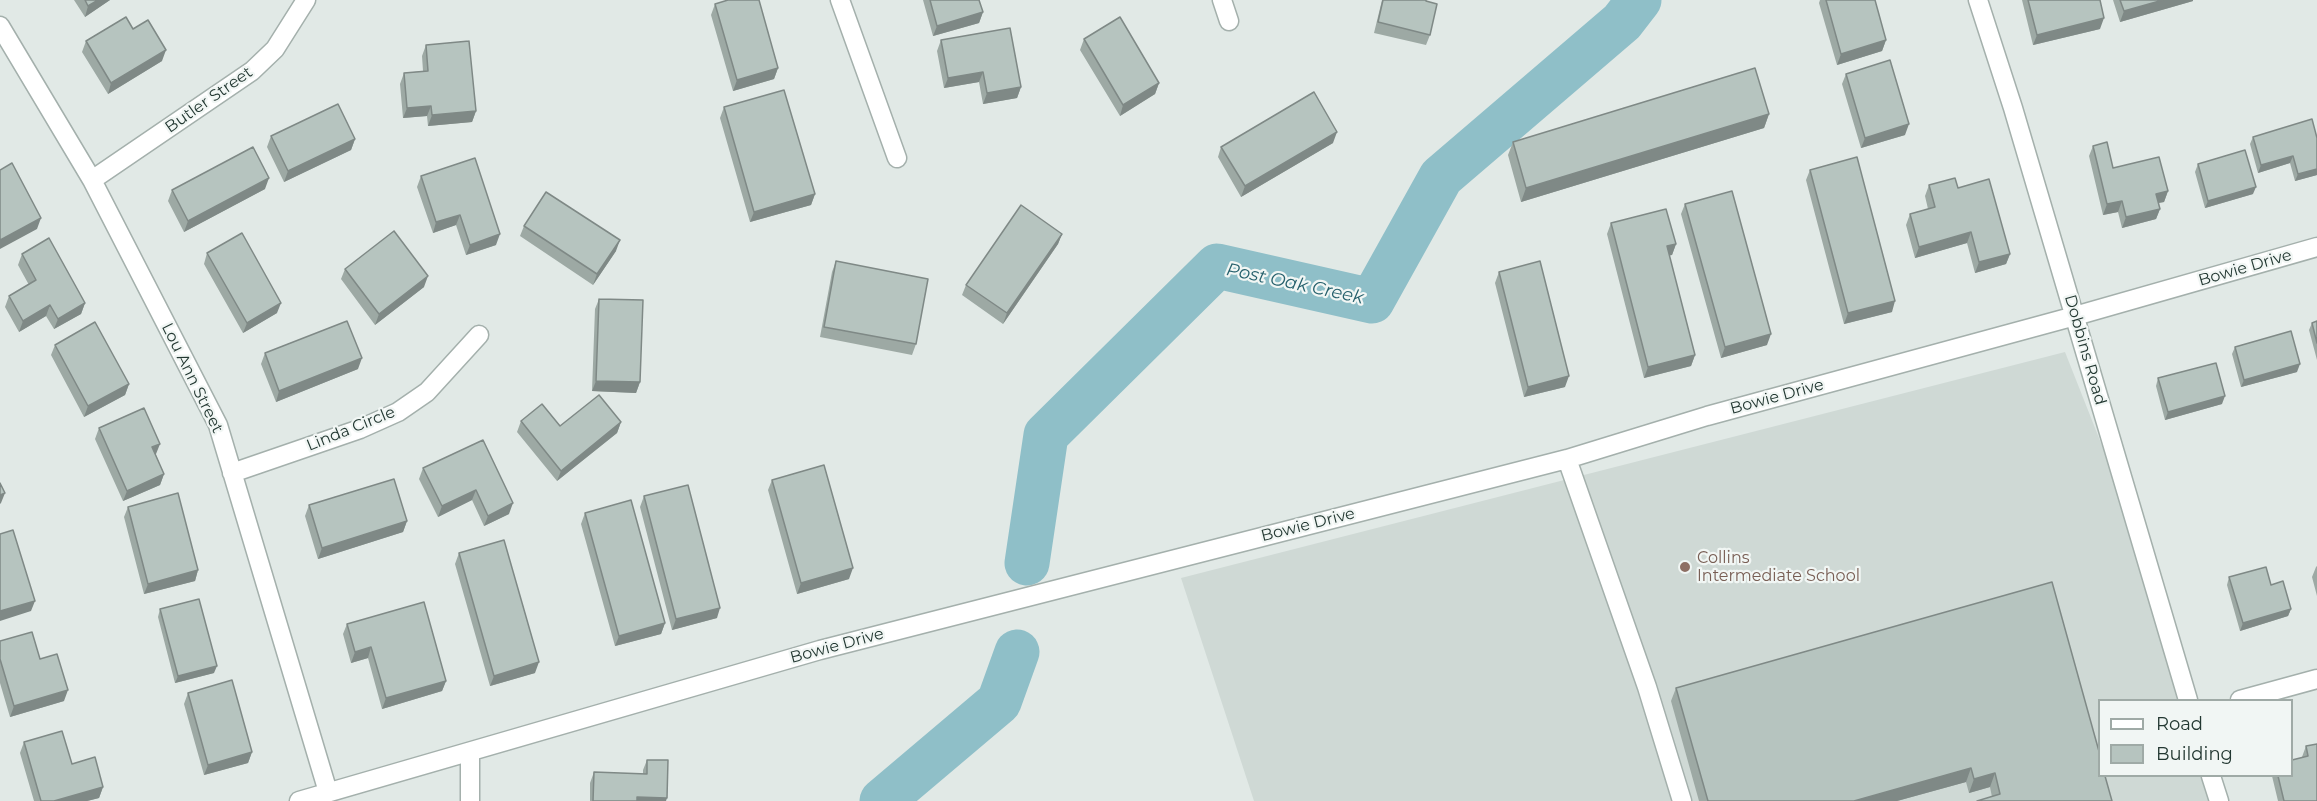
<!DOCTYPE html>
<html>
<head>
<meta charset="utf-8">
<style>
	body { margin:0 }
	#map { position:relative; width:2317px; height:801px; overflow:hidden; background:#e1e9e6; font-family:Montserrat,sans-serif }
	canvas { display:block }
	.legend { position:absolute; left:2098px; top:699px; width:195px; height:78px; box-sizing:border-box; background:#f1f6f4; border:2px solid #9faaa6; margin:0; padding:8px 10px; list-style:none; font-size:18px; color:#233832 }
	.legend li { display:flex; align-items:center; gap:12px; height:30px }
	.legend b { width:30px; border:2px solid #9faaa6 }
</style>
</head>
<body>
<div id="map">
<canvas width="2317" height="801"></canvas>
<ul class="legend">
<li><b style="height:8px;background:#fff"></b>Road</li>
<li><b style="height:16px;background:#b6c4bf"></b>Building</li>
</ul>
</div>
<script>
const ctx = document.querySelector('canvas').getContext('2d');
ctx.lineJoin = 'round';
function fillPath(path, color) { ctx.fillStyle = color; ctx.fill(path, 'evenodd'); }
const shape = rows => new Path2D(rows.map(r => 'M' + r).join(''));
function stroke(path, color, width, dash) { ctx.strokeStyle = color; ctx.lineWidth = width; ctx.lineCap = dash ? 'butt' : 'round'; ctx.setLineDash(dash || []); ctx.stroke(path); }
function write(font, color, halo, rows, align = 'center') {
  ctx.font = font + ' Montserrat,sans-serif'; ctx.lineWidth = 4.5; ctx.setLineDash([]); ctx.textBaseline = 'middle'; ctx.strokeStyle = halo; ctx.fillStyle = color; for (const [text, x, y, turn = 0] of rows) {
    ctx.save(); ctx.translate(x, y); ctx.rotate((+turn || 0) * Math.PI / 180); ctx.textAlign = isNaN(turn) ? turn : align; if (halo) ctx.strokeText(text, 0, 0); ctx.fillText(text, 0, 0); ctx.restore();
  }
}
const built = shape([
	[2065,352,2146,557,2188,700,2100,700,2100,776,2209,776,2217,801,1254,801,1181,578]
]);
const river = shape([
	[1027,563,1046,435,1217,266,1372,301,1441,177,1622,22,1639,0],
	[882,801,999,702,1017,652]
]);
const minor = shape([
	[840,0,897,158],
	[1222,0,1229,21],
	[1978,0,2013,108,2188,700],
	[0,26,92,180,218,425,328,792],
	[92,180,252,71,275,49,306,0],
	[1567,459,1647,687,1682,801],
	[232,473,360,429,398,412,427,392,479,335],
	[2240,700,2317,679],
	[2211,776,2219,801],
	[299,801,820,650,1567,459,1707,416,2075,316,2317,247],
	[470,801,470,752]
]);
const wall = shape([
	[74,0,110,0,85,17],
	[923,0,979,0,983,12,979,23,933,36],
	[1382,0,1426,0,1430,35,1426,45,1374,33],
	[1820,0,1875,0,1886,40,1882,51,1837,65,1819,3],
	[2022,0,2100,0,2100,29,2033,45],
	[2113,0,2193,0,2193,1,2120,22],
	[715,4,778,68,774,79,733,91,711,15],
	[133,29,162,61,108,94,82,52,86,41],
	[1084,39,1159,83,1155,94,1120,116,1080,50],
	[941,40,1021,87,1017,98,983,104,979,82,944,88,937,51],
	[426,45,476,111,472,122,428,126,427,116,403,118,400,84,404,73,423,71,422,56],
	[1846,74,1905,135,1861,148,1842,84],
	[724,107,815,194,811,205,750,222,720,118],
	[1769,114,1764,128,1521,202,1508,155,1513,142],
	[271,136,355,139,351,150,284,182,267,147],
	[2253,137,2317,138,2317,175,2295,181,2290,163,2258,173,2250,144],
	[1333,143,1241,197,1218,157,1221,147],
	[2093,146,2113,168,2168,191,2164,202,2158,203,2160,209,2156,219,2122,228,2118,212,2103,215,2089,156],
	[2198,164,2253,194,2205,208,2195,172],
	[1810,170,1892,312,1844,324,1806,180],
	[421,176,496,245,466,255,456,225,433,233,417,187],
	[1929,185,1958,188,2010,254,2006,264,1975,273,1967,243,1915,258,1906,225,1910,214,1928,209,1925,196],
	[265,189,184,232,168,201,172,190],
	[1685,204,1767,345,1721,358,1681,214],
	[1611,223,1676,244,1672,255,1669,255,1695,355,1691,366,1644,378,1607,234],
	[524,226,616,251,593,285,520,236],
	[1062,234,1058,244,1003,324,962,295,966,285],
	[207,253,277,313,243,333,204,264],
	[22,254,85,303,81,314,54,329,46,316,19,332,5,307,9,296,29,285,18,265],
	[836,261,916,344,912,355,820,337,832,272],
	[345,269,424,287,375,325,341,279],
	[1499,272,1565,387,1524,397,1495,283],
	[599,299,640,382,636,393,592,391,595,309],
	[2317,321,2317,360,2309,330,2312,323],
	[55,345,129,384,125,395,84,417,51,355],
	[2235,347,2297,372,2241,387,2232,354],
	[265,353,358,369,276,402,261,364],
	[2158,378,2222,404,2165,420,2156,386],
	[521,421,560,426,621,422,617,433,557,481,517,432],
	[99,428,156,454,156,455,164,474,160,485,123,501,95,439],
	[483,440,509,514,484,526,472,500,438,517,419,479,423,468],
	[772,480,849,579,797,594,768,490],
	[644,496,717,618,672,630,640,507],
	[309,505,407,521,403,532,318,559,305,516],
	[128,507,198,570,195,581,144,594,124,517],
	[585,513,665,623,661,634,615,646,581,524],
	[459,553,535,673,490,686,455,564],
	[2317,566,2317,596,2312,577,2316,567],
	[2229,577,2271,585,2291,609,2288,616,2240,631,2227,585],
	[160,609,214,673,175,683,158,617],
	[347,624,446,681,442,691,382,709,368,658,351,663,343,634],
	[0,641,64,701,10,717,0,683],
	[1676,688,2100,776,1992,797,1990,787,1969,793,1966,782,1897,801,1699,801,1671,701],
	[188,693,252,752,248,763,204,775,184,704],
	[24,742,72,764,103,787,99,798,87,801,34,801,20,753],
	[2306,746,2317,801,2278,801,2272,776,2292,776,2302,757],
	[647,760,666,801,590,801,590,783,594,772,643,774,643,770]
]);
const shadedWall = shape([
	[98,0,110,0,85,17,88,6],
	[2163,0,2193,0,2193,1,2120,22,2124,11],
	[983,12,979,23,933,36,937,26],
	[2104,18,2100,29,2033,45,2037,35],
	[1886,40,1882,51,1837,65,1841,54],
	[166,50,162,61,108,94,111,83],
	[778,68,774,79,733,91,737,80],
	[983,72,979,82,944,88,948,78],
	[1159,83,1155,94,1120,116,1123,105],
	[1021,87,1017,98,983,104,987,93],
	[431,106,427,116,403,118,407,108],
	[476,111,472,122,428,126,432,115],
	[1769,114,1764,128,1521,202,1526,188],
	[1909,124,1905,135,1861,148,1865,138],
	[1337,132,1333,143,1241,197,1245,186],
	[355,139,351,150,284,182,288,171],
	[2293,156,2290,163,2258,173,2261,165],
	[2317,169,2317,175,2295,181,2298,174],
	[269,178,265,189,184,232,188,221],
	[2256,187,2253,194,2205,208,2208,201],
	[2168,191,2164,202,2152,204,2156,194],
	[815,194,811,205,750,222,754,212],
	[2122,201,2118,212,2103,215,2107,204],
	[2160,209,2156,219,2122,228,2126,217],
	[460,215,456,225,433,233,436,222],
	[41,218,37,229,0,249,0,240],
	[1971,232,1967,243,1915,258,1919,247],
	[500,234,496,245,466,255,470,245],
	[1062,234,1058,244,1003,324,1007,313],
	[620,240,616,251,593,285,597,274],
	[1676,244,1672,255,1663,257,1667,246],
	[2010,254,2006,264,1975,273,1979,262],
	[428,276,424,287,375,325,379,314],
	[1895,301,1892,312,1844,324,1848,313],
	[85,303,81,314,54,329,58,319],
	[281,303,277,313,243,333,247,323],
	[50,305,46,316,19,332,23,321],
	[1771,334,1767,345,1721,358,1725,347],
	[1695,355,1691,366,1644,378,1648,367],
	[362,358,358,369,276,402,279,391],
	[2300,364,2297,372,2241,387,2244,380],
	[1569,376,1565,387,1524,397,1528,387],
	[596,381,640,382,636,393,592,391],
	[129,384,125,395,84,417,88,406],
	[2225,396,2222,404,2165,420,2168,412],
	[621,422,617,433,557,481,561,471],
	[160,444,156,454,148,458,152,447],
	[164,474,160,485,123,501,127,491],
	[476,490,472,500,438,517,442,506],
	[5,493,1,503,0,504,0,495],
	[513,503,509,514,484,526,488,516],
	[407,521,403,532,318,559,322,548],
	[853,568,849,579,797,594,801,583],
	[198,570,195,581,144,594,148,584],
	[35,601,31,611,0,621,0,611],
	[720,608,717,618,672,630,676,619],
	[2291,609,2288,616,2240,631,2243,623],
	[665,623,661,634,615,646,619,636],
	[371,647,368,658,351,663,355,652],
	[539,662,535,673,490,686,494,676],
	[217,666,214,673,175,683,178,676],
	[446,681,442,691,382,709,386,698],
	[68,690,64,701,10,717,14,706],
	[252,752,248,763,204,775,208,765],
	[1971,768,1966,782,1897,801,1854,801],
	[1995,773,1990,787,1969,793,1974,779],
	[103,787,99,798,87,801,54,801],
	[637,797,667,798,666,801,636,801]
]);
const building = shape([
	[85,0,98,0,88,6,85,0],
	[728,0,759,0,778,68,737,80,715,4,728,0],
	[930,0,979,0,983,12,937,26,930,0],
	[1383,0,1426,0,1426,1,1437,4,1430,35,1378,22,1383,0],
	[1826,0,1875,0,1886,40,1841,54,1826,0],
	[2028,0,2100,0,2104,18,2037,35,2028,0],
	[2120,0,2163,0,2124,11,2120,0],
	[126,17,133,29,148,20,166,50,111,83,86,41,126,17],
	[1120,17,1159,83,1123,105,1084,39,1120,17],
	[1010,28,1021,87,987,93,983,72,948,78,941,40,1010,28],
	[469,41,476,111,432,115,431,106,407,108,404,73,428,71,426,45,469,41],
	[1890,60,1909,124,1865,138,1846,74,1890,60],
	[1755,68,1769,114,1526,188,1513,142,1755,68],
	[784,90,815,194,754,212,724,107,784,90],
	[1314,92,1337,132,1245,186,1221,147,1314,92],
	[338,104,355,139,288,171,271,136,338,104],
	[2312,119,2317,138,2317,169,2298,174,2293,156,2261,165,2253,137,2312,119],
	[2107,142,2113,168,2159,157,2168,191,2156,194,2160,209,2126,217,2122,201,2107,204,2093,146,2107,142],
	[253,147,269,178,188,221,172,190,253,147],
	[2245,150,2256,187,2208,201,2198,164,2245,150],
	[1857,157,1895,301,1848,313,1810,170,1857,157],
	[475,158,500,234,470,245,460,215,436,222,421,176,475,158],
	[12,163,41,218,0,240,0,170,12,163],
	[1955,178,1958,188,1989,179,2010,254,1979,262,1971,232,1919,247,1910,214,1935,207,1929,185,1955,178],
	[1732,191,1771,334,1725,347,1685,204,1732,191],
	[546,192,620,240,597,274,524,226,546,192],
	[1021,205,1062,234,1007,313,966,285,1021,205],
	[1666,209,1676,244,1667,246,1695,355,1648,367,1611,223,1666,209],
	[394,231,428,276,379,314,345,269,394,231],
	[242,233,281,303,247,323,207,253,242,233],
	[49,238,85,303,58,319,50,305,23,321,9,296,36,280,22,254,49,238],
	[836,261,928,279,916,344,824,327,836,261],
	[1540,261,1569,376,1528,387,1499,272,1540,261],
	[599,299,643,300,640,382,596,381,599,299],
	[347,321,362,358,279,391,265,353,347,321],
	[2317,321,2317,343,2312,323,2317,321],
	[95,322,129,384,88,406,55,345,95,322],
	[2291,331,2300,364,2244,380,2235,347,2291,331],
	[2216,363,2225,396,2168,412,2158,378,2216,363],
	[599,395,621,422,561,471,521,421,542,404,560,426,599,395],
	[144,408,160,444,152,447,164,474,127,491,99,428,144,408],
	[483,440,513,503,488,516,476,490,442,506,423,468,483,440],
	[824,465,853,568,801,583,772,480,824,465],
	[394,479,407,521,322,548,309,505,394,479],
	[0,483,5,493,0,495,0,483],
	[688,485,720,608,676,619,644,496,688,485],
	[178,493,198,570,148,584,128,507,178,493],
	[631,500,665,623,619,636,585,513,631,500],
	[13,530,35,601,0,611,0,534,13,530],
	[504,540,539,662,494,676,459,553,504,540],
	[2266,567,2271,585,2283,581,2291,609,2243,623,2229,577,2266,567],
	[2052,582,2100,755,2100,776,2105,776,2112,801,1977,801,2000,794,1995,773,1974,779,1971,768,1854,801,1708,801,1676,688,2052,582],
	[199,599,217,666,178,676,160,609,199,599],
	[424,602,446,681,386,698,371,647,355,652,347,624,424,602],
	[32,632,40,659,57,654,68,690,14,706,0,659,0,641,32,632],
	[232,680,252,752,208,765,188,693,232,680],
	[62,731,72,764,95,757,103,787,54,801,41,801,24,742,62,731],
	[2317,744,2317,801,2284,801,2278,776,2292,776,2292,760,2308,756,2306,746,2317,744],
	[647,760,668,760,667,798,637,797,637,801,593,801,594,772,647,774,647,760]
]);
const markers = [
	[1685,567,6,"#8d6e63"]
];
const streetNames = [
	["Butler Street",209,100,-35],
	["Bowie Drive",2245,268,-16],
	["Dobbins Road",2085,350,74],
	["Lou Ann Street",192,378,64],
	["Bowie Drive",1777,397,-15],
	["Linda Circle",351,429,-22],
	["Bowie Drive",1308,525,-14],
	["Bowie Drive",837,646,-15]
];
const educationNames = [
	["Collins",1697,558],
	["Intermediate School",1697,576]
];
const waterNames = [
	["Post Oak Creek",1295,284,12]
];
fillPath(built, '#cfd9d5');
stroke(river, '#8fbfc8', 45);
stroke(minor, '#a4b0ac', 21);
stroke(minor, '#fff', 18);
fillPath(wall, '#9da9a4');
fillPath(shadedWall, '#7f8986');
fillPath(building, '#b6c4bf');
stroke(building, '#7f8986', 1.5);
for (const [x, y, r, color] of markers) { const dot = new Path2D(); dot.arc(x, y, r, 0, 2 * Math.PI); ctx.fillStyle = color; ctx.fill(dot); stroke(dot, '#f1f6f4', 2); }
write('16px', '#233832', '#f1f6f4', streetNames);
write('16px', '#785e54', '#f1f6f4', educationNames, 'left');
write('italic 18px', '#25606c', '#f1f6f4', waterNames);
</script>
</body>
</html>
